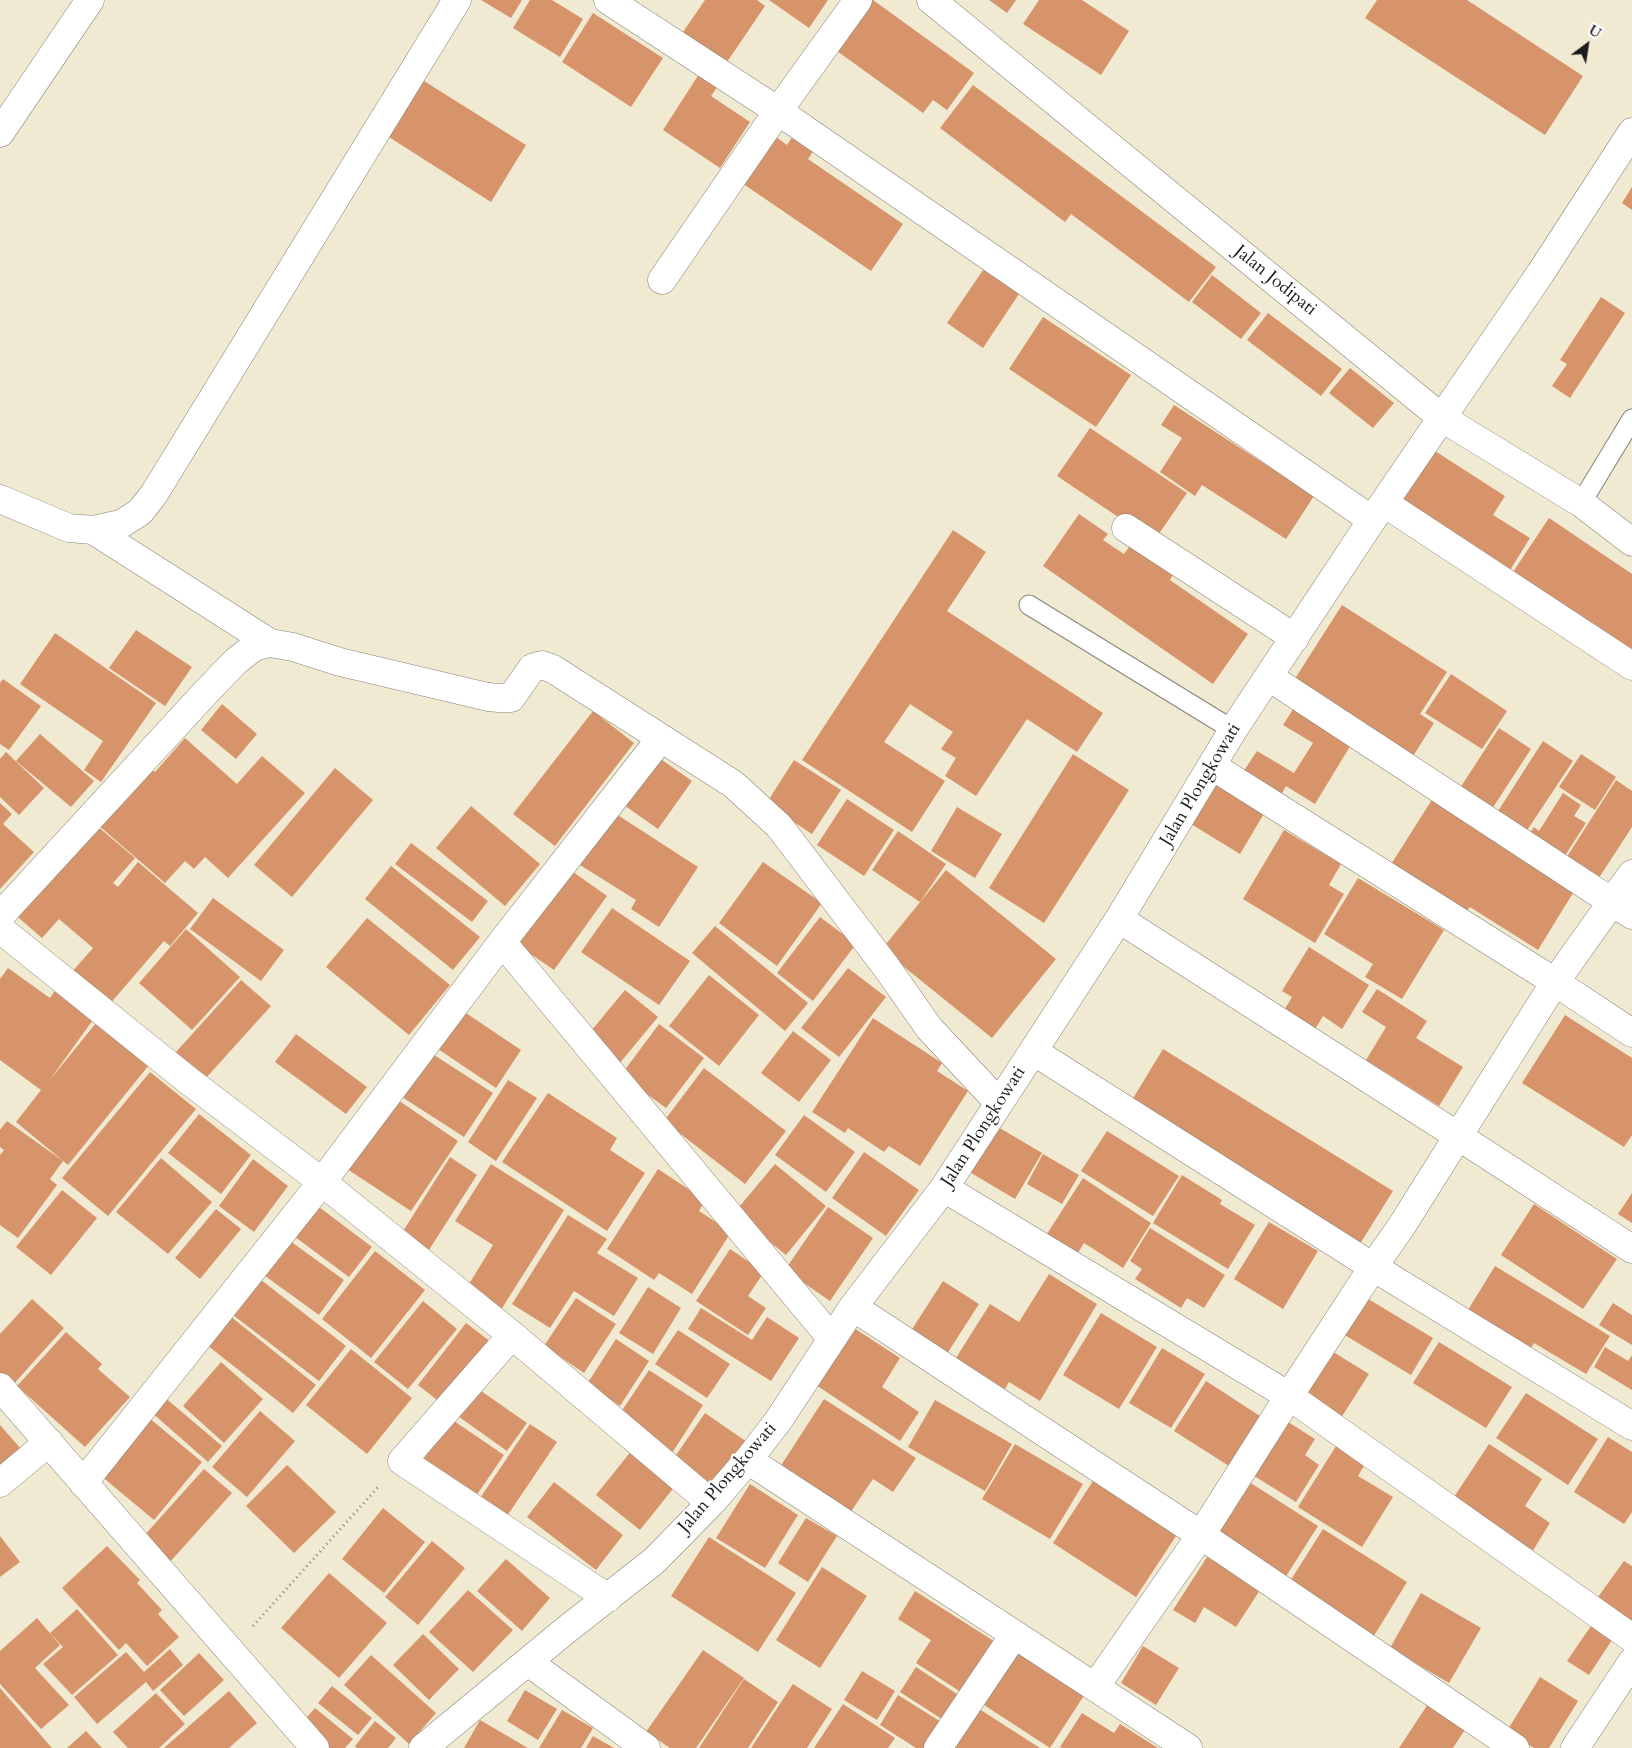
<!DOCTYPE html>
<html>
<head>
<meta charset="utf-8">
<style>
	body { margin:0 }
	#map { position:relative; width:1632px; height:1748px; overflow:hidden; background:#f1ead2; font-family:Cardo,serif }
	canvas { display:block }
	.north { position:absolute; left:1562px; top:20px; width:50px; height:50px; -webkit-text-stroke:4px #fff; paint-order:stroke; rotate:31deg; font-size:14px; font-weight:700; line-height:20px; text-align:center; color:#1c1c1c }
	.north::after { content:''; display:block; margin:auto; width:18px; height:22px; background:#1c1c1c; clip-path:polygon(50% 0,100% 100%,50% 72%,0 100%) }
</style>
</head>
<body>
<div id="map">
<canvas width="1632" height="1748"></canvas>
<div class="north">U</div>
</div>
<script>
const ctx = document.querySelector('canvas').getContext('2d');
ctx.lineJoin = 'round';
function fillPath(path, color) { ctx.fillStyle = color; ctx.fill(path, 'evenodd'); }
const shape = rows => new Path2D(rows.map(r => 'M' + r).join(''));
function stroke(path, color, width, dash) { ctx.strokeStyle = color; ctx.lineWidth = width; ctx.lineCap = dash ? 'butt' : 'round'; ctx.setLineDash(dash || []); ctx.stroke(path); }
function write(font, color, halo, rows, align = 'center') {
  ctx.font = font + ' Cardo,serif'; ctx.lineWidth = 4.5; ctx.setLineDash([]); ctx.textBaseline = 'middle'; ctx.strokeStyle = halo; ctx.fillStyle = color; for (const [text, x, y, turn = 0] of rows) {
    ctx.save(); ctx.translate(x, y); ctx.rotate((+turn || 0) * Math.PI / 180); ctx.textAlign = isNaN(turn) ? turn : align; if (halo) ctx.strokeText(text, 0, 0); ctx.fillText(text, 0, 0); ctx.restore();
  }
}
const building = shape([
	[481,0,522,0,511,18],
	[530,0,552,0,583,19,560,57,513,28],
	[705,0,757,0,765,6,727,62,683,32],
	[769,0,828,0,809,28],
	[864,0,873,0,974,73,947,110,933,100,923,113,830,46],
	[989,0,1016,0,1007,13],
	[1039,0,1082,0,1129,31,1101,75,1023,24],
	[1377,0,1467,0,1583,76,1545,135,1365,18],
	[593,13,663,58,631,107,562,62],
	[701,71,720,83,711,96,750,122,720,168,663,130],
	[416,76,526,145,491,202,381,132],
	[973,85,1216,267,1189,302,1071,214,1065,222,940,128],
	[768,131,787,145,793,136,814,150,808,159,903,224,871,271,736,179],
	[1632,187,1632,210,1622,203],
	[983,270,1019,294,983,348,947,323],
	[1212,275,1261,313,1241,339,1192,302],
	[1601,297,1625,313,1570,398,1552,386,1567,364,1560,360],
	[1268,313,1342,369,1321,396,1247,340],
	[1043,317,1131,375,1096,427,1009,369],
	[1350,368,1394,403,1373,428,1329,393],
	[1174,405,1314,496,1286,539,1202,485,1195,496,1160,472,1182,438,1161,425],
	[1090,428,1187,493,1154,541,1057,476],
	[1435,451,1505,496,1493,515,1530,538,1507,575,1399,505],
	[1079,514,1108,534,1103,540,1124,554,1132,543,1174,573,1170,580,1248,634,1213,684,1043,566],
	[1549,518,1632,574,1632,656,1511,575],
	[953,530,986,552,947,611,1103,713,1077,752,1027,719,976,796,945,776,956,758,941,749,953,732,910,704,884,742,945,781,912,832,802,760],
	[1342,605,1447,672,1420,714,1434,723,1408,764,1289,688],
	[136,630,192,667,165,706,109,668],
	[55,633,156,703,101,782,84,770,103,741,20,684],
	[1451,674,1507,711,1482,749,1425,713],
	[3,679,41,706,9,750,0,744,0,683],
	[1297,703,1355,738,1315,804,1286,786,1281,795,1243,772,1257,751,1294,773,1313,743,1283,725],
	[222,704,257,734,236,759,201,730],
	[593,711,634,743,555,846,513,814],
	[1499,728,1531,749,1492,809,1460,788],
	[40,734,94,781,71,807,16,761],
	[185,738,237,784,262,756,305,793,228,878,205,857,194,869,185,861,165,883,97,824,149,766,155,772],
	[1543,741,1573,761,1522,838,1493,819],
	[6,752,44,788,19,815,0,797,0,759],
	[1073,754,1129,790,1044,923,989,888],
	[1581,754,1616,777,1595,810,1559,787],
	[655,755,692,781,658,829,621,803],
	[794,760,841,790,812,834,766,804],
	[335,768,373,800,292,897,254,865],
	[1616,780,1632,791,1632,827,1593,887,1561,866],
	[1215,783,1265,812,1240,854,1191,824],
	[1563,793,1581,805,1574,816,1586,823,1559,865,1523,843,1534,827,1539,831],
	[1433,798,1576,888,1538,950,1470,907,1465,913,1390,866],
	[847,799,894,830,864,876,817,845],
	[0,803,12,814,3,824,34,852,0,889],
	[471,806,540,864,505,906,436,848],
	[957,807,1002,834,975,878,931,851],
	[613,812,698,867,659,927,631,909,636,900,580,865],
	[90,820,135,858,113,883,118,887,138,862,198,913,170,946,164,941,109,1005,71,973,93,948,59,919,42,938,12,912],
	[1284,830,1341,864,1329,885,1344,894,1315,943,1243,899],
	[898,831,946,864,920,902,872,870],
	[411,843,488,901,472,922,395,864],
	[763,862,822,903,777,966,719,923],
	[391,866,480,937,453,970,365,899],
	[569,869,607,896,554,970,516,944],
	[946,870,1056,959,992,1038,882,949],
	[1358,878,1444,930,1402,999,1365,977,1373,964,1324,934],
	[213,898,284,950,261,981,190,929],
	[612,908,690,961,659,1005,581,952],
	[820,917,856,944,813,1001,777,973],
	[367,918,450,985,409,1035,326,967],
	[715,926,808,1003,785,1031,692,953],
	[186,929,240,977,192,1030,139,983],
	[1309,947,1369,985,1342,1029,1323,1016,1314,1031,1283,1012,1292,997,1282,991],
	[8,968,50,998,56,989,95,1017,49,1081,96,1023,149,1065,68,1165,16,1122,41,1090,0,1060,0,979],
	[848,968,886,997,839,1057,801,1028],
	[709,975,759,1015,719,1066,669,1026],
	[241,980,271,1006,205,1079,176,1052],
	[1377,989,1427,1021,1416,1038,1463,1067,1439,1106,1366,1060,1386,1027,1362,1012],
	[625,990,658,1017,619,1064,586,1037],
	[460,1009,521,1050,496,1088,435,1047],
	[1565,1015,1632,1058,1632,1135,1624,1147,1522,1083],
	[873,1018,942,1063,937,1071,968,1091,920,1166,889,1146,884,1152,848,1128,845,1133,812,1112],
	[659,1024,704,1058,666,1108,621,1075],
	[793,1031,831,1060,799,1102,761,1073],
	[296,1034,367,1087,346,1114,275,1062],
	[1163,1049,1393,1191,1358,1247,1129,1105],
	[431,1053,493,1093,464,1137,402,1097],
	[704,1068,786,1131,745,1184,664,1121],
	[150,1072,196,1109,108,1216,62,1178],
	[508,1080,537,1098,496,1161,468,1142],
	[548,1093,617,1138,610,1150,645,1173,607,1231,502,1162],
	[395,1098,458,1141,411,1211,347,1169],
	[199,1114,251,1155,221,1194,168,1153],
	[804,1115,855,1152,826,1192,775,1155],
	[7,1121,63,1161,50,1179,57,1185,18,1238,0,1225,0,1155,4,1150,0,1147,0,1130],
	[993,1124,1042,1153,1015,1199,966,1170],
	[1107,1131,1179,1176,1153,1216,1081,1171],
	[864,1152,919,1190,886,1236,832,1198],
	[1043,1154,1079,1175,1062,1204,1027,1184],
	[450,1157,477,1175,427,1253,400,1236],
	[161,1158,212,1202,168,1254,116,1212],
	[253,1159,288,1186,254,1232,219,1206],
	[491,1164,564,1210,499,1313,464,1292,493,1245,455,1221],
	[775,1164,826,1206,786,1255,734,1213],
	[658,1169,705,1200,699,1211,731,1232,692,1294,659,1273,654,1280,607,1249],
	[1182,1175,1222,1200,1220,1204,1255,1225,1228,1269,1153,1223],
	[1083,1178,1151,1223,1123,1268,1084,1243,1076,1256,1045,1237],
	[62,1190,97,1218,51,1275,16,1247],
	[1632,1193,1632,1223,1618,1214],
	[315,1204,372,1247,349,1277,291,1234],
	[1534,1204,1617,1259,1583,1309,1501,1255],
	[828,1207,873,1238,830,1301,785,1270],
	[216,1209,241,1229,200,1279,175,1258],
	[568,1215,607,1239,597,1253,638,1278,614,1316,574,1291,550,1328,512,1304],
	[1269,1222,1318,1251,1283,1309,1234,1279],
	[1150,1228,1225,1275,1204,1308,1187,1298,1181,1308,1135,1279,1142,1269,1130,1261],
	[286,1238,344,1280,319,1315,261,1273],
	[730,1249,764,1272,748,1296,766,1308,748,1335,696,1301],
	[375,1251,425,1290,371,1358,322,1319],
	[1495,1266,1610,1336,1586,1374,1534,1343,1526,1357,1463,1318],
	[1049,1274,1097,1304,1040,1401,1009,1382,1005,1389,956,1358,990,1304,1019,1322],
	[260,1279,346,1346,319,1381,233,1315],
	[943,1281,979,1304,943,1360,907,1337],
	[648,1287,681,1308,653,1354,619,1333],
	[1360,1294,1433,1338,1411,1375,1338,1331],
	[576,1298,616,1324,584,1373,544,1346],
	[32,1299,64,1328,11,1387,0,1377,0,1334],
	[423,1301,457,1329,408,1389,374,1362],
	[1613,1303,1632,1315,1632,1345,1599,1325],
	[701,1308,752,1340,767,1317,799,1338,771,1381,688,1329],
	[1101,1313,1157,1347,1119,1409,1063,1375],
	[230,1316,316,1385,293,1413,207,1345],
	[466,1323,495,1345,446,1407,418,1385],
	[854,1328,900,1358,882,1387,919,1412,900,1441,816,1385],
	[678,1330,730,1364,707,1398,655,1364],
	[66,1332,102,1364,98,1369,130,1397,85,1447,17,1386],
	[616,1339,649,1361,620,1406,587,1384],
	[1439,1342,1512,1387,1486,1428,1413,1383],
	[1605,1347,1628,1361,1632,1355,1632,1390,1594,1367],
	[1162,1348,1205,1374,1171,1428,1129,1403],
	[351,1349,412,1398,367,1454,306,1405],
	[1330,1350,1369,1374,1339,1421,1301,1396],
	[221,1362,263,1399,224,1443,183,1406],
	[649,1370,703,1405,672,1453,617,1418],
	[1206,1381,1260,1416,1229,1466,1174,1431],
	[474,1386,527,1423,507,1451,455,1414],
	[1526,1393,1598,1439,1568,1485,1496,1438],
	[163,1396,222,1446,208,1462,150,1411],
	[824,1399,916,1458,893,1492,873,1479,850,1513,780,1467],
	[935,1400,1012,1444,985,1491,908,1447],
	[260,1411,295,1441,247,1497,212,1467],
	[705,1413,747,1442,713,1490,672,1461],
	[148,1417,202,1462,154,1520,100,1475],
	[451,1419,504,1455,472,1502,419,1466],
	[1285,1420,1315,1439,1305,1455,1319,1465,1296,1502,1251,1474],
	[530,1424,557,1442,503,1522,476,1504],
	[0,1425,21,1449,0,1468],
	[1608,1437,1632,1452,1632,1512,1624,1524,1574,1492],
	[1015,1444,1083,1484,1050,1539,982,1499],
	[1489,1444,1542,1479,1525,1506,1550,1523,1532,1552,1452,1500],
	[1336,1446,1365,1464,1358,1476,1393,1497,1362,1547,1298,1507],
	[632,1450,676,1485,640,1530,596,1495],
	[287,1465,336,1512,294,1553,246,1506],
	[204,1469,232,1493,169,1563,142,1538],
	[1246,1480,1318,1526,1283,1581,1211,1534],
	[1093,1481,1176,1536,1136,1597,1053,1543],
	[554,1482,623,1535,596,1570,527,1517],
	[750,1484,798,1515,765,1568,716,1538],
	[383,1508,425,1542,384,1593,342,1559],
	[806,1518,837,1536,808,1582,778,1563],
	[1323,1529,1407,1582,1372,1639,1287,1586],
	[0,1536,20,1562,0,1577],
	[709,1537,796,1593,758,1652,671,1596],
	[432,1541,465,1568,418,1625,385,1597],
	[107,1546,140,1580,137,1583,162,1610,158,1614,179,1637,147,1666,126,1643,119,1650,62,1588],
	[1207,1557,1260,1590,1236,1627,1204,1607,1195,1623,1173,1610],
	[506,1559,550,1598,522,1631,477,1591],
	[1624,1561,1632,1566,1632,1621,1598,1597],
	[822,1567,867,1596,820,1668,776,1640],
	[329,1573,387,1623,339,1678,281,1628],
	[468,1590,513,1630,473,1672,429,1632],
	[915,1591,1000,1645,967,1696,916,1663,931,1640,898,1619],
	[1421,1593,1481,1628,1449,1683,1390,1648],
	[77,1609,118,1655,72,1695,43,1664,63,1647,50,1633],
	[37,1618,60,1645,35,1668,69,1705,41,1729,0,1684,0,1651],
	[1595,1620,1616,1634,1589,1675,1567,1661],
	[423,1634,459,1669,429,1700,393,1665],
	[1143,1646,1179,1668,1156,1705,1121,1683],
	[1014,1647,1085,1694,1050,1748,978,1701],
	[170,1649,183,1665,153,1691,146,1682,97,1724,74,1697,126,1652,144,1672],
	[703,1650,744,1678,696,1748,670,1748,646,1732],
	[199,1653,224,1680,184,1716,160,1690],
	[371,1655,436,1713,409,1744,344,1685],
	[916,1667,963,1698,948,1723,900,1692],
	[862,1671,895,1691,877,1720,844,1700],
	[1540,1677,1578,1701,1549,1748,1534,1748,1507,1731],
	[744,1679,778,1702,748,1748,699,1748],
	[793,1684,832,1709,807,1748,751,1748],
	[332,1686,372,1718,358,1735,318,1703],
	[0,1688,52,1748,0,1748],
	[525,1690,557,1709,538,1740,507,1721],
	[229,1691,257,1723,229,1748,164,1748],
	[156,1693,185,1724,159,1748,128,1748,113,1732],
	[898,1695,946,1725,932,1748,916,1748,880,1725],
	[843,1704,895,1738,888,1748,814,1748],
	[1428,1704,1466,1728,1453,1748,1399,1748],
	[973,1705,1040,1748,945,1748],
	[315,1708,353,1739,345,1748,325,1748,299,1726],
	[562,1710,593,1728,581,1748,539,1748],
	[1082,1713,1114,1733,1120,1724,1158,1748,1062,1748,1060,1747],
	[480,1720,528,1748,464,1748],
	[375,1721,396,1738,388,1748,357,1748,355,1746],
	[86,1731,102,1748,67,1748],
	[593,1736,614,1748,586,1748]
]);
const path = shape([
	[253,1626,380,1485]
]);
const lane = shape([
	[1581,503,1632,419],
	[1029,605,1233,730]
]);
const street = shape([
	[608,0,778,111,1372,520],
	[0,133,90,0],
	[662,280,778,111,858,0],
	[0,499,69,528,93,530,121,524,140,512,154,494,457,0],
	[1384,503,1632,666],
	[1126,528,1295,638],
	[93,530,270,643],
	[1269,677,1632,915],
	[1212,766,1555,982,1632,1033],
	[0,916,207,691,236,661,254,647,270,643,293,647,340,662,488,697,499,698,511,698,532,668,542,665,553,669,733,784,779,826,887,968,929,1028,999,1103],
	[1119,919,1458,1136,1632,1249],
	[0,929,189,1081,322,1182,512,1335,711,1503],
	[502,942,832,1339],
	[1033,1051,1373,1267,1632,1426],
	[944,1188,1289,1396,1632,1638],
	[853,1307,1201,1535,1515,1748],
	[512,1335,402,1461,608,1598],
	[0,1387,315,1748],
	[748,1460,1188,1748],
	[0,1483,49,1442],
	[83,1483,322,1182,502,942,661,738],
	[528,1662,646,1748],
	[1095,1687,1201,1535,1289,1396,1373,1267,1401,1227,1555,982,1632,874],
	[423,1748,566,1630,654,1561,711,1503,748,1460,778,1421,853,1307,944,1188,1119,919,1233,730,1372,520,1540,274,1632,132],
	[938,1748,1014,1635],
	[1575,1748,1632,1662]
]);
const secondary = shape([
	[931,0,1442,418,1581,503,1632,542]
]);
const streetNames = [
	["Jalan Jodipati",1275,281,39],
	["Jalan Plongkowati",1201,785,-59],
	["Jalan Plongkowati",984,1127,-57],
	["Jalan Plongkowati",728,1478,-49]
];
fillPath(building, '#d7946b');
stroke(lane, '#868377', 21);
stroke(street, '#868377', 29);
stroke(secondary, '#868377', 29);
stroke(path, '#868377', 3, [1, 4]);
stroke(lane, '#fff', 19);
stroke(street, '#fff', 28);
stroke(secondary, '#fff', 28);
write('18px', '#1c1c1c', '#fff', streetNames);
</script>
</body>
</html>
